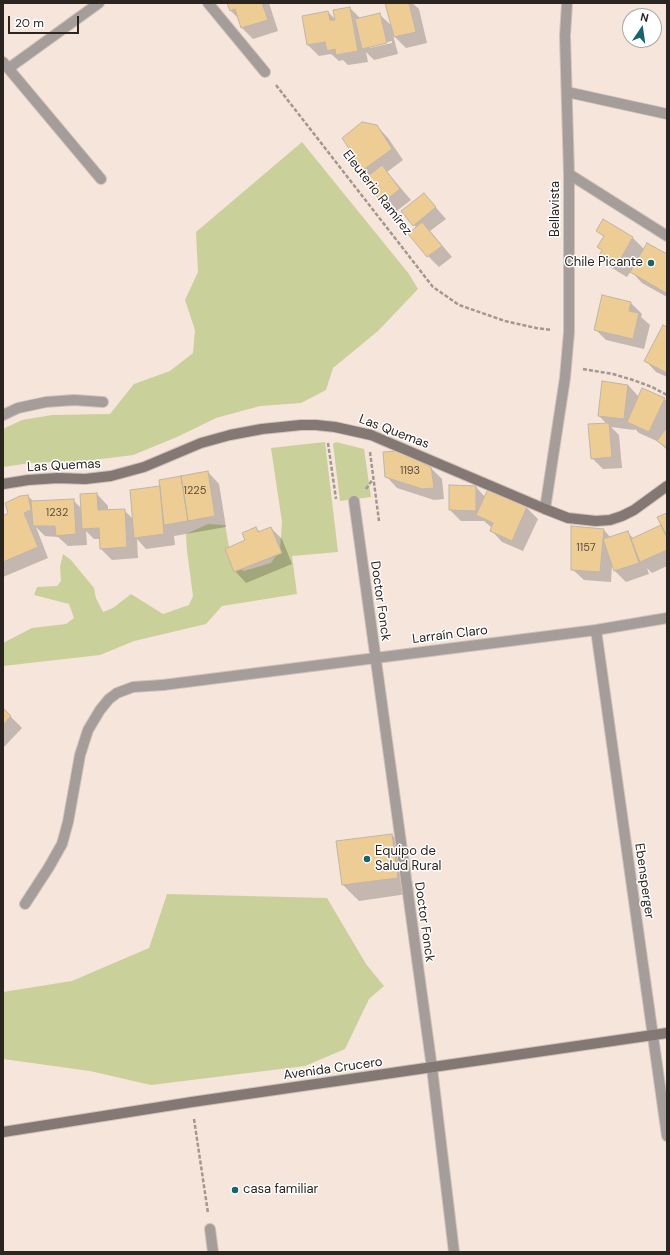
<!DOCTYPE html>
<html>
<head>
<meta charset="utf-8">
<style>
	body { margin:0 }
	#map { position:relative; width:670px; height:1255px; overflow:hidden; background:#f5e5db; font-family:"DM Sans",sans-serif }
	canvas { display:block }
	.frame { position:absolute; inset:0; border:4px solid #2b2521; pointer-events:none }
	.north { position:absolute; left:622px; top:8px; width:40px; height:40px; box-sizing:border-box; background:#fff; border:1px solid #aaa8a6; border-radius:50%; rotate:13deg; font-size:11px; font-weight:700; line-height:16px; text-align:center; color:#2b2521 }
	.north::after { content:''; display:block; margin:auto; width:14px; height:18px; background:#16646c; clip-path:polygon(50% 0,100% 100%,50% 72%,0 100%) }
	.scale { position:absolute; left:8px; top:16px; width:71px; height:18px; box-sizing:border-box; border:2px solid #2b2521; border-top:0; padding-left:5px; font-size:12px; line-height:14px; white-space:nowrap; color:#2b2521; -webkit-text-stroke:3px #fff; paint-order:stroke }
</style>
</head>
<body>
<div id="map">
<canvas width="670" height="1255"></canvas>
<div class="frame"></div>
<div class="north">N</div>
<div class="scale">20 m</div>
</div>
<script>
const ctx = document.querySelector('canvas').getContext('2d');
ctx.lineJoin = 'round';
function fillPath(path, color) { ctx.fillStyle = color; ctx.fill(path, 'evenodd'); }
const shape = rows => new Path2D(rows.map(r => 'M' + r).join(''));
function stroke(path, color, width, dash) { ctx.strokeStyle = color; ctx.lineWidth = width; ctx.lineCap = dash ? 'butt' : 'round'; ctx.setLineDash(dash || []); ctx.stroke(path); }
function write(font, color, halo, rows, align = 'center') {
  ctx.font = font + ' "DM Sans",sans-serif'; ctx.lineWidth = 3; ctx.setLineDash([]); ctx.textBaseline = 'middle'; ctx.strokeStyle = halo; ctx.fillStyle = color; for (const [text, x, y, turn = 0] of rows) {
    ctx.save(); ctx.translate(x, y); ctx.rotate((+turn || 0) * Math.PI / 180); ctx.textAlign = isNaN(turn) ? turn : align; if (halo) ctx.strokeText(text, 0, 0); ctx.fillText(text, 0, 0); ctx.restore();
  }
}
const green = shape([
	[302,142,409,274,418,289,378,331,333,368,326,390,301,403,260,406,216,418,177,437,133,455,85,461,30,463,3,467,3,429,22,420,52,415,110,414,134,384,170,371,193,353,195,330,185,300,198,272,196,232],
	[325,442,338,552,292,556,297,594,222,606,206,624,134,641,100,655,3,666,3,644,5,642,32,628,66,624,74,618,69,604,34,595,37,587,57,586,61,581,60,567,63,554,71,560,94,588,96,598,103,612,113,608,131,594,163,614,189,605,193,596,187,551,186,534,208,524,225,525,232,563,244,571,271,563,280,550,282,522,271,448],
	[336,442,364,449,371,497,340,501,333,444],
	[167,894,327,898,366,964,384,986,369,999,345,1049,305,1066,151,1085,90,1071,3,1059,3,992,72,981,149,948]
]);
const shadow = shape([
	[228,3,269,3,278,31,253,39,242,28,239,19,231,11],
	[389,3,412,3,419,9,427,43,406,48,393,35,398,54,374,60,366,52,368,62,348,65,343,60,339,61,331,54,319,56,308,45,328,12,336,20,350,8,360,18,379,14,392,26],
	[392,41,392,43,370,48,370,46],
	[377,126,388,138,403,160,387,172,411,200,394,213,383,202,370,176,364,170,343,138],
	[424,194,446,219,430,231,452,257,439,267,428,256,409,234,417,228,414,225],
	[604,221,633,238,644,249,667,255,667,297,642,283,631,271,627,277,610,267,599,256,603,251,598,246,604,237,598,231],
	[602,296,631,303,642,314,641,317,650,325,644,349,606,340,595,329],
	[667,329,667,377,656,372,645,360],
	[628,385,639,397,664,399,667,401,667,450,659,442,639,433,635,429,634,430,611,427,619,435,622,468,603,469,592,458,607,424,599,416],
	[431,468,442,479,444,499,434,500,397,488,386,476],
	[208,472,219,484,226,527,174,536,175,545,146,549,137,539,138,558,112,560,101,549,100,539,94,539,86,531,87,545,68,546,58,537,45,536,36,527,48,558,3,577,3,517,10,514,28,496,34,502,73,500,82,509,97,494,108,506,108,511,124,510,133,519,161,487],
	[476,487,485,497,488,491,527,508,538,519,523,551,502,542,491,530,492,528,484,521,461,521,450,510],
	[667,514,667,566,652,573,647,568,649,574,626,582,615,571,612,564,611,582,584,580,572,569,604,530,611,538,628,533,634,539,662,526],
	[256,528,260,532,271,528,282,539,292,564,246,583,235,571,246,541],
	[3,709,22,728,3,748],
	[392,835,408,851,414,893,359,901,343,885]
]);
const building = shape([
	[227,3,262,3,268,20,241,28,235,9,230,11,227,3],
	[385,3,409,3,416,32,394,37,385,3],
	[350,7,358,51,336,55,335,49,327,51,325,42,307,45,302,16,328,11,330,20,335,20,333,10,350,7],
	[380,13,387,43,362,49,355,19,380,13],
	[362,122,377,125,392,149,363,170,342,138,362,122],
	[382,165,400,189,382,203,364,179,382,165],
	[424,193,436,207,413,226,401,211,424,193],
	[603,219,633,237,616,267,598,257,602,250,597,247,604,236,596,231,603,219],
	[422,222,442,246,427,257,408,234,422,222],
	[647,243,667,254,667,290,666,293,630,272,647,243],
	[602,295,631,302,629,311,639,313,633,339,594,330,602,295],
	[663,325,667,327,667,373,644,361,663,325],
	[602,381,628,385,624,419,598,416,602,381],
	[642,388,665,398,649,432,627,422,642,388],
	[609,423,612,457,591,459,588,424,609,423],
	[667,427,667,448,657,441,667,427],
	[398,451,431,467,434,488,422,489,385,477,383,452,398,451],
	[208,471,215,516,188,521,181,476,208,471],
	[181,476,188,521,164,525,159,480,181,476],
	[449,485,476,486,476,511,449,510,449,485],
	[160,486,164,534,134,538,130,490,160,486],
	[488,489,527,507,512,541,490,531,493,523,476,515,488,489],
	[97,493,98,510,125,509,127,547,100,549,99,528,82,529,80,494,97,493],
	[28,495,31,510,24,513,38,547,3,562,3,516,8,513,5,503,20,496,28,495],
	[74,499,76,534,56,536,55,526,33,526,31,501,74,499],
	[667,513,667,537,657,517,667,513],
	[661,525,667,537,667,550,640,562,631,539,661,525],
	[571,526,604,529,600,572,571,570,571,526],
	[256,527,258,532,271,527,282,553,234,572,225,549,245,540,242,533,256,527],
	[628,531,639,563,614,571,603,539,628,531],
	[3,708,11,716,3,725,3,708],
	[392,834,398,878,342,885,336,841,392,834]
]);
const path = shape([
	[276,85,433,287,459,305,505,321,536,328,552,330],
	[583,369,613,374,633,380,652,387,667,395],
	[328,443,336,499],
	[370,452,379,521],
	[366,489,373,479],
	[194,1119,208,1213]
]);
const service = shape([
	[3,62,101,179],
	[9,68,99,3],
	[567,92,667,114],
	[25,904,49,867,62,844,68,822,80,755,88,730,100,710,109,699,117,693,133,687,163,685]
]);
const minor = shape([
	[208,3,265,72],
	[569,174,667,236],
	[3,415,18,408,46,402,74,400,103,402],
	[354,501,432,1068,454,1252],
	[545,509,565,378,569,332,569,174,565,36,567,3],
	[596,630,667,1136],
	[163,685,596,630,667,618],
	[210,1229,213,1252]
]);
const secondary = shape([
	[3,484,28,480,58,478,85,479,111,476,144,467,201,443,230,435,262,429,301,425,316,425,335,427,371,435,545,509,568,518,596,521,610,520,622,516,634,510,667,486],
	[3,1132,192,1102,667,1033]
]);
const markers = [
	[651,263,4,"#16646c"],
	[367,859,4,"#16646c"],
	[235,1190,4,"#16646c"]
];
const numberNames = [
	["1193",410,471],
	["1225",195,491],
	["1232",57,513],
	["1157",586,548]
];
const streetNames = [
	["Eleuterio Ramírez",377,193,52],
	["Bellavista",556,209,-90],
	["Las Quemas",394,432,21],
	["Las Quemas",64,466,-3],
	["Doctor Fonck",380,601,82],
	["Larraín Claro",450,635,-7],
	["Ebensperger",644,881,82],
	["Doctor Fonck",424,922,82],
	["Avenida Crucero",333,1069,-8]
];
const poiNames = [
	["Chile Picante",643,263,"right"],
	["Equipo de",375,852],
	["Salud Rural",375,867],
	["casa familiar",243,1190]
];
fillPath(green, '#cad09a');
fillPath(shadow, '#0003');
fillPath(building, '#eecd95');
stroke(building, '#beb5a7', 1);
stroke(service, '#d1c2ba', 12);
stroke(minor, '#d1c2ba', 12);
stroke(secondary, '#d1c2ba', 12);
stroke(path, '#a39790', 2.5, [4, 2]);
stroke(service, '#a49d99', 10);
stroke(minor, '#a49d99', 10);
stroke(secondary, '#837873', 10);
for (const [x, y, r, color] of markers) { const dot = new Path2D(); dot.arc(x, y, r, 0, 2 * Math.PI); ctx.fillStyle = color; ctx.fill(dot); stroke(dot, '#fff', 1.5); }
write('11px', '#5c4f3e', null, numberNames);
write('13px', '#2b2521', '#fff', streetNames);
write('13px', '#2b2521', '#fff', poiNames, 'left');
</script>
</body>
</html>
